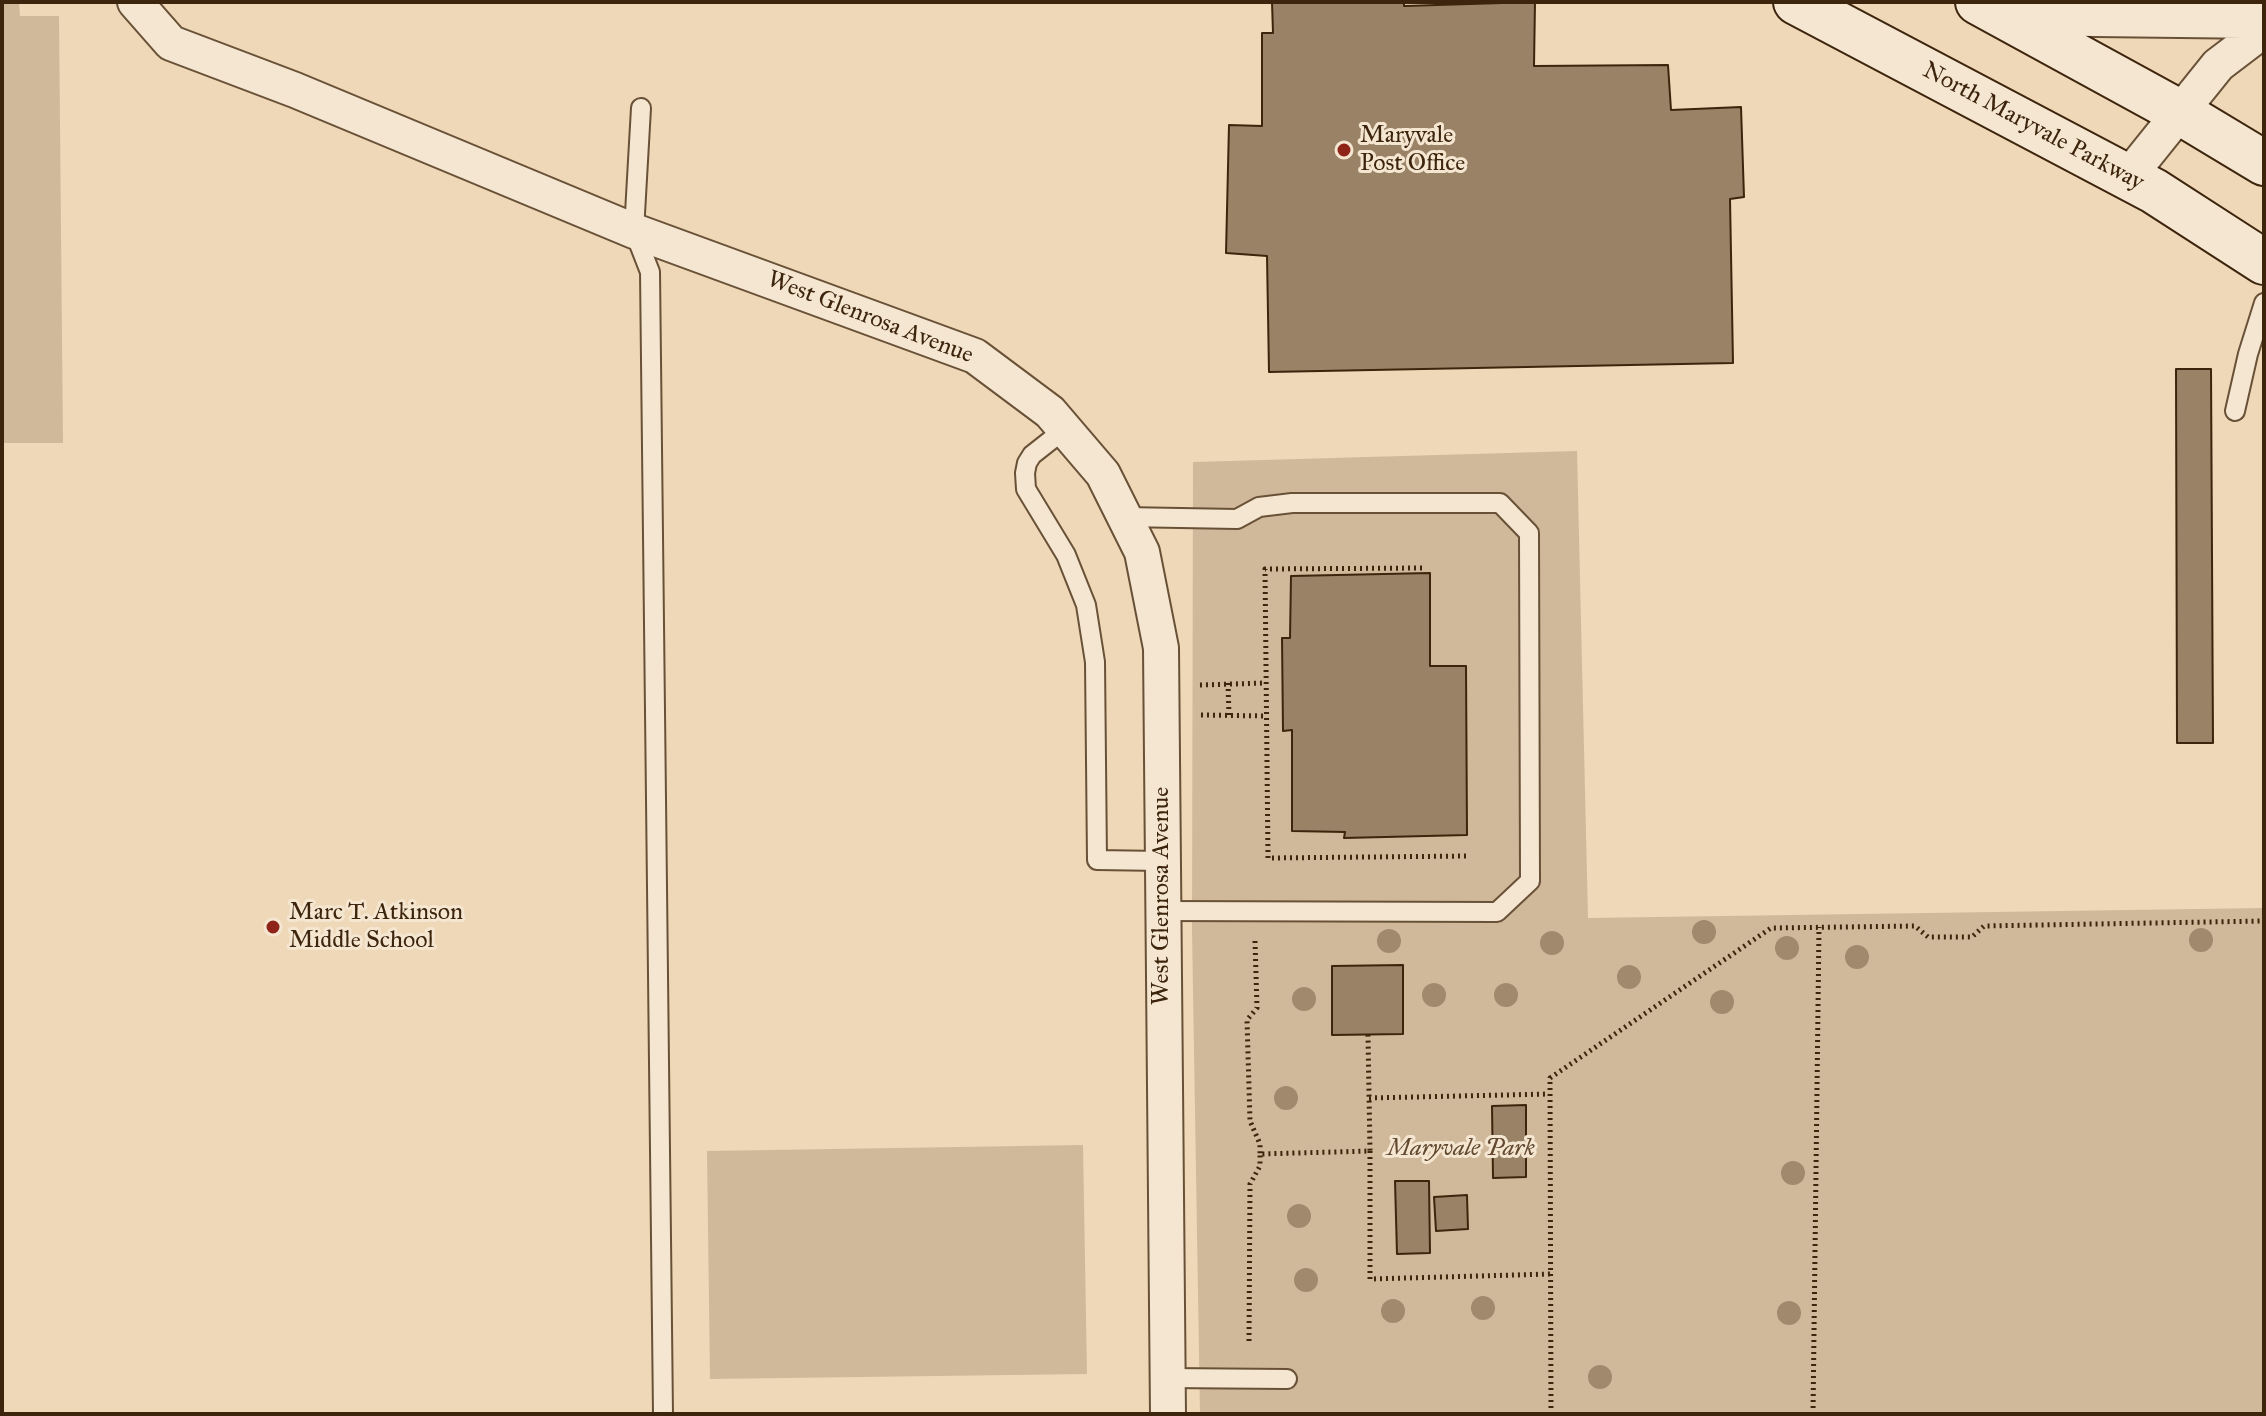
<!DOCTYPE html>
<html>
<head>
<meta charset="utf-8">
<style>
	body { margin:0 }
	#map { position:relative; width:2266px; height:1416px; overflow:hidden; background:#eed8b8; font-family:"IM FELL Great Primer",serif }
	canvas { display:block }
	.frame { position:absolute; inset:0; border:4px solid #3d240c; pointer-events:none }
</style>
</head>
<body>
<div id="map">
<canvas width="2266" height="1416"></canvas>
<div class="frame"></div>
</div>
<script>
const ctx = document.querySelector('canvas').getContext('2d');
ctx.lineJoin = 'round';
function fillPath(path, color) { ctx.fillStyle = color; ctx.fill(path, 'evenodd'); }
const shape = rows => new Path2D(rows.map(r => 'M' + r).join(''));
function stroke(path, color, width, dash) { ctx.strokeStyle = color; ctx.lineWidth = width; ctx.lineCap = dash ? 'butt' : 'round'; ctx.setLineDash(dash || []); ctx.stroke(path); }
function write(font, color, halo, rows, align = 'center') {
  ctx.font = font + ' "IM FELL Great Primer",serif'; ctx.lineWidth = 6; ctx.setLineDash([]); ctx.textBaseline = 'middle'; ctx.strokeStyle = halo; ctx.fillStyle = color; for (const [text, x, y, turn = 0] of rows) {
    ctx.save(); ctx.translate(x, y); ctx.rotate((+turn || 0) * Math.PI / 180); ctx.textAlign = isNaN(turn) ? turn : align; if (halo) ctx.strokeText(text, 0, 0); ctx.fillText(text, 0, 0); ctx.restore();
  }
}
const green = shape([
	[2,2,19,2,20,16,59,16,63,443,2,443],
	[1577,451,1588,918,2264,908,2264,1414,1200,1414,1192,930,1193,462],
	[1083,1145,1087,1374,710,1379,707,1151]
]);
const building = shape([
	[1272,2,1404,2,1404,6,1535,2,1534,66,1668,65,1671,110,1741,107,1744,197,1730,199,1733,363,1269,372,1267,256,1226,253,1229,125,1262,126,1262,33,1273,33,1272,2],
	[2176,369,2211,369,2213,743,2177,743,2176,369],
	[1430,573,1430,666,1466,666,1467,835,1344,838,1345,832,1292,831,1292,730,1283,731,1282,638,1290,638,1291,576,1430,573],
	[1403,965,1403,1034,1332,1035,1332,966,1403,965],
	[1526,1105,1526,1177,1493,1178,1492,1106,1526,1105],
	[1395,1181,1429,1181,1430,1253,1397,1254,1395,1181],
	[1467,1195,1468,1229,1436,1231,1434,1197,1467,1195]
]);
const path = shape([
	[1422,568,1265,569,1268,858,1468,856],
	[1228,683,1229,716],
	[1200,685,1266,683],
	[1201,715,1267,716],
	[1255,941,1257,1008,1247,1020,1250,1121,1260,1144,1260,1154],
	[1369,1098,1549,1094],
	[1370,1151,1370,1279,1550,1274],
	[1249,1341,1250,1184,1260,1166,1260,1154,1370,1151,1368,1035],
	[1551,1414,1550,1078,1771,928,1915,926,1928,937,1972,937,1984,926,2264,921],
	[1813,1414,1819,927]
]);
const lane = shape([
	[641,108,634,231,650,272,663,1414],
	[2235,411,2248,354,2264,303],
	[1065,429,1032,455,1027,463,1025,473,1026,489,1066,555,1086,605,1095,662,1097,860,1161,861],
	[1124,517,1237,519,1259,507,1292,503,1500,503,1529,533,1530,881,1497,912,1163,911],
	[1167,1378,1287,1379]
]);
const street = shape([
	[135,2,171,43,295,90,634,231,975,356,1050,412,1103,474,1142,552,1161,648,1168,1414],
	[2011,18,2264,21],
	[2128,177,2218,65,2264,30]
]);
const secondary = shape([
	[1796,2,2154,191,2264,262],
	[1978,2,2181,113,2264,163]
]);
const trees = [
	[1704,932],
	[2201,940],
	[1389,941],
	[1552,943],
	[1787,948],
	[1857,957],
	[1629,977],
	[1434,995],
	[1506,995],
	[1304,999],
	[1722,1002],
	[1286,1098],
	[1793,1173],
	[1299,1216],
	[1306,1280],
	[1483,1308],
	[1393,1311],
	[1789,1313],
	[1600,1377]
];
const markers = [
	[1344,150,8,"#8f2418"],
	[273,927,8,"#8f2418"]
];
const streetNames = [
	["North Maryvale Parkway",2033,127,28],
	["West Glenrosa Avenue",870,318,21],
	["West Glenrosa Avenue",1162,896,-90]
];
const poiNames = [
	["Maryvale",1360,136],
	["Post Office",1360,164],
	["Marc T. Atkinson",289,913],
	["Middle School",289,941]
];
const parkNames = [
	["Maryvale Park",1461,1149]
];
fillPath(green, '#d0b99b');
fillPath(building, '#998265');
stroke(building, '#3d240c', 2);
stroke(lane, '#695137', 22);
stroke(street, '#695137', 38);
stroke(secondary, '#3d240c', 48);
stroke(path, '#3d240c', 5, [2, 4]);
stroke(lane, '#f4e6d1', 18);
stroke(street, '#f4e6d1', 34);
stroke(secondary, '#f4e6d1', 44);
ctx.fillStyle = '#a1896d';
for (const [x, y] of trees) { ctx.beginPath(); ctx.arc(x, y, 12, 0, 2 * Math.PI); ctx.fill(); }
for (const [x, y, r, color] of markers) { const dot = new Path2D(); dot.arc(x, y, r, 0, 2 * Math.PI); ctx.fillStyle = color; ctx.fill(dot); stroke(dot, '#f4e6d1', 3); }
write('24px', '#3d240c', '#f4e6d1', streetNames);
write('24px', '#3d240c', '#f4e6d1', poiNames, 'left');
write('italic 24px', '#624930', '#f4e6d1', parkNames);
</script>
</body>
</html>
